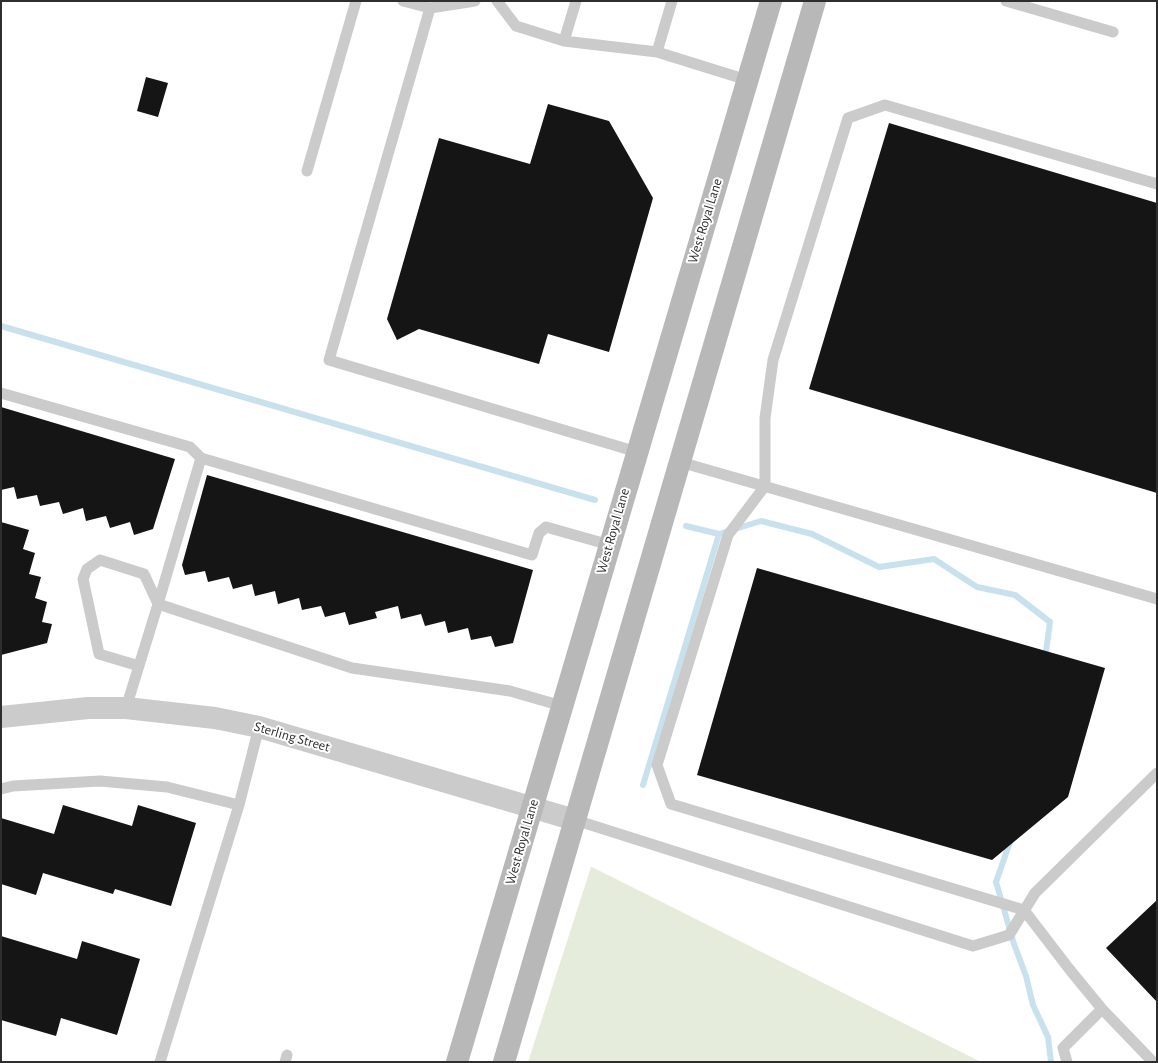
<!DOCTYPE html>
<html>
<head>
<meta charset="utf-8">
<style>
	body { margin:0 }
	#map { position:relative; width:1158px; height:1063px; overflow:hidden; background:#fff; font-family:"Alegreya Sans",sans-serif }
	canvas { display:block }
	.frame { position:absolute; inset:0; border:2px solid #2e2e2e; pointer-events:none }
</style>
</head>
<body>
<div id="map">
<canvas width="1158" height="1063"></canvas>
<div class="frame"></div>
</div>
<script>
const ctx = document.querySelector('canvas').getContext('2d');
ctx.lineJoin = 'round';
function fillPath(path, color) { ctx.fillStyle = color; ctx.fill(path, 'evenodd'); }
const shape = rows => new Path2D(rows.map(r => 'M' + r).join(''));
function stroke(path, color, width, dash) { ctx.strokeStyle = color; ctx.lineWidth = width; ctx.lineCap = dash ? 'butt' : 'round'; ctx.setLineDash(dash || []); ctx.stroke(path); }
function write(font, color, halo, rows, align = 'center') {
  ctx.font = font + ' "Alegreya Sans",sans-serif'; ctx.lineWidth = 4; ctx.setLineDash([]); ctx.textBaseline = 'middle'; ctx.strokeStyle = halo; ctx.fillStyle = color; for (const [text, x, y, turn = 0] of rows) {
    ctx.save(); ctx.translate(x, y); ctx.rotate((+turn || 0) * Math.PI / 180); ctx.textAlign = isNaN(turn) ? turn : align; if (halo) ctx.strokeText(text, 0, 0); ctx.fillText(text, 0, 0); ctx.restore();
  }
}
const green = shape([
	[591,867,592,867,981,1062,528,1062]
]);
const stream = shape([
	[1,326,595,500],
	[686,526,719,534,761,521,812,534,879,567,934,559,977,587,1015,595,1050,622,1045,659],
	[643,785,719,534],
	[1011,839,996,882,1014,944,1026,976,1033,1005,1048,1037,1051,1062]
]);
const building = shape([
	[146,77,168,83,158,117,137,111],
	[548,104,609,121,653,198,609,352,548,334,539,364,419,329,397,340,387,319,439,138,530,164],
	[889,123,1157,203,1157,493,809,389],
	[1,407,175,459,153,529,134,535,130,522,110,528,106,516,86,521,83,508,63,514,59,502,40,506,37,495,17,499,14,487,1,490],
	[207,475,533,570,513,643,495,647,491,636,471,640,468,628,448,633,445,621,425,626,421,614,401,619,398,606,375,612,377,618,349,625,345,612,325,617,321,606,302,610,299,598,278,604,275,591,255,596,252,584,233,589,229,577,208,582,205,571,185,575,182,565],
	[1,522,29,530,23,549,35,553,29,574,41,577,35,598,47,602,42,622,52,624,47,643,1,655],
	[757,568,1105,668,1068,797,992,860,697,775],
	[63,805,132,826,138,805,196,823,171,906,115,889,113,894,43,873,36,895,1,884,1,818,54,834],
	[1157,900,1157,1002,1106,948],
	[1,936,77,959,82,941,140,959,117,1035,61,1018,56,1036,1,1020]
]);
const lane = shape([
	[403,1,430,8,475,1],
	[497,1,516,26,564,41,657,52,747,80],
	[1006,1,1113,32],
	[430,8,329,360,637,452],
	[564,41,576,1],
	[657,52,672,1],
	[307,171,356,1],
	[1,393,190,447,201,458,532,555,539,533,546,527,610,545],
	[680,462,1157,599],
	[139,666,99,654,83,579,87,569,100,560,144,574,158,604,352,668,510,691,562,706],
	[126,708,158,604,201,458],
	[1,789,13,786,100,781,167,787,239,805,160,1062],
	[239,805,259,727],
	[575,820,973,946,1009,935,1035,893,1157,773],
	[285,1062,287,1055],
	[1067,1062,1063,1048,1102,1009],
	[1153,1062,1102,1009,1070,970,1024,910,671,804,657,765,728,535,765,486,765,418,773,360,848,118,885,105,1157,184]
]);
const street = shape([
	[1,717,88,708,126,708,215,718,259,727,575,820]
]);
const secondary = shape([
	[457,1062,771,1],
	[504,1062,815,1]
]);
const streetNames = [
	["West Royal Lane",705,221,-73],
	["West Royal Lane",613,531,-74],
	["Sterling Street",292,737,16],
	["West Royal Lane",522,842,-74]
];
fillPath(green, '#e6ecdc');
stroke(stream, '#c8e1ec', 6);
fillPath(building, '#151515');
stroke(lane, '#cbcbcb', 11);
stroke(street, '#cbcbcb', 22);
stroke(secondary, '#b8b8b8', 22);
write('14px', '#2e2e2e', '#fff', streetNames);
</script>
</body>
</html>
